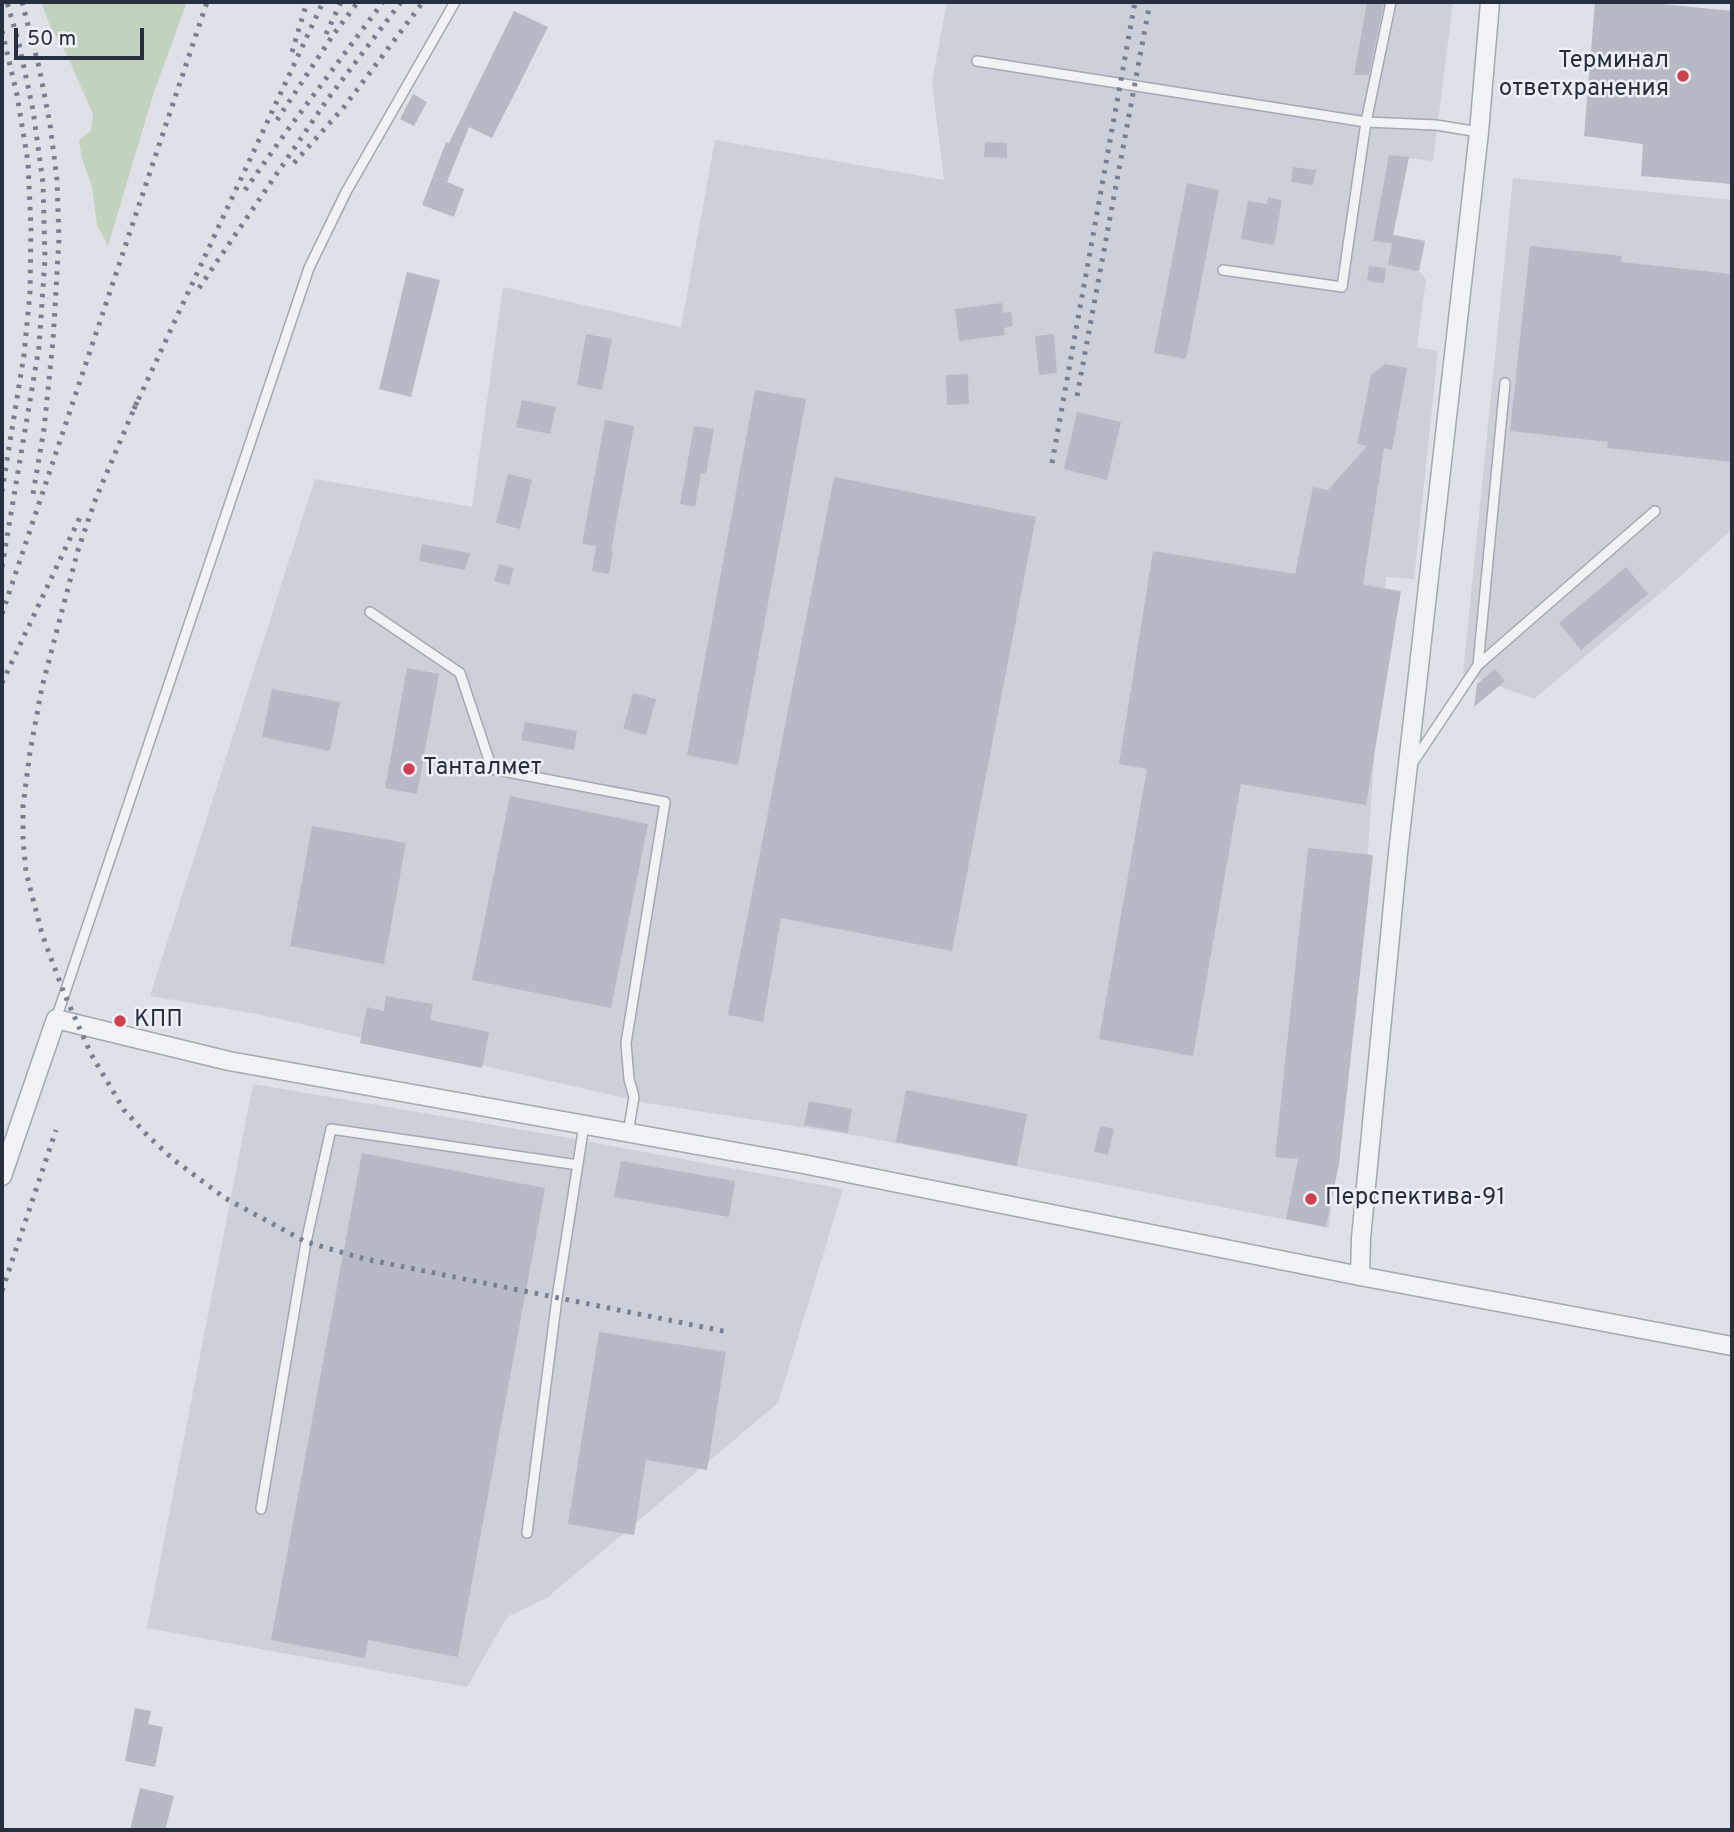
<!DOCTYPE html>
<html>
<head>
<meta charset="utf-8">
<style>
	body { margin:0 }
	#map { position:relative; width:1734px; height:1832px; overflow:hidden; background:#dee1e7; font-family:Overpass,sans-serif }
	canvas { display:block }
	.frame { position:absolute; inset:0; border:4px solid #272f3e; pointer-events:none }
	.scale { position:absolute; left:14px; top:28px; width:130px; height:32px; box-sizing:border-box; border:4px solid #272f3e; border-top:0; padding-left:9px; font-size:21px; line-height:24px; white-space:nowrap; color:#272f3e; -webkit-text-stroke:5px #edf0f5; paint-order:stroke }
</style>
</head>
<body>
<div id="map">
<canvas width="1734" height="1832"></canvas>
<div class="frame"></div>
<div class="scale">50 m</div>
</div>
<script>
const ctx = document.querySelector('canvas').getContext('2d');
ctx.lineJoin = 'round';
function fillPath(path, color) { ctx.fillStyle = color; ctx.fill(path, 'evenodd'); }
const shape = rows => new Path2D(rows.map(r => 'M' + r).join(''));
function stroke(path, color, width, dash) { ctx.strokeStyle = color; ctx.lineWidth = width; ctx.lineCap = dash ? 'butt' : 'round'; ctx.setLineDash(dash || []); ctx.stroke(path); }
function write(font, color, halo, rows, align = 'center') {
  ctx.font = font + ' Overpass,sans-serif'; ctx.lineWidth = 5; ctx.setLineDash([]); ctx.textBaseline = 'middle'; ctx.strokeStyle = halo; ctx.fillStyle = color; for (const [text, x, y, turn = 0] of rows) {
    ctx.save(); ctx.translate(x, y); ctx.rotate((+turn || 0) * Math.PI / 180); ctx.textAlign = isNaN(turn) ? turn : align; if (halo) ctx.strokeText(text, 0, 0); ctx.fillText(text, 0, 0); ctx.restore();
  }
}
const built = shape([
	[947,2,1453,2,1433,161,1409,158,1393,235,1425,241,1419,271,1426,279,1417,347,1438,351,1414,579,1386,577,1368,849,1329,1228,859,1136,647,1103,258,1014,150,996,315,479,472,507,503,287,681,327,715,140,944,180,932,82],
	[1513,178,1732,200,1732,529,1682,575,1534,699,1463,673],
	[253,1084,558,1136,843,1189,778,1403,548,1597,507,1617,467,1687,147,1628]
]);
const green = shape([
	[41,2,187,2,154,92,108,246,97,225,92,186,82,159,79,140,91,131,93,114,67,55,50,26]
]);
const building = shape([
	[1367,2,1384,2,1369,75,1354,75],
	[1595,2,1642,2,1732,11,1732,184,1641,176,1643,144,1584,136],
	[514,11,548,27,492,138,469,127,447,182,464,189,454,217,422,205,446,142,449,143],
	[413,94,427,102,414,126,400,119],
	[985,142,1007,143,1007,158,984,157],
	[1389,155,1409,157,1393,235,1425,241,1419,271,1388,265,1392,243,1373,241],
	[1293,167,1316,170,1313,185,1291,182],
	[1187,183,1219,190,1186,359,1154,353],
	[1268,197,1282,200,1274,245,1241,239,1248,201,1267,204],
	[1530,246,1622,256,1621,262,1732,274,1732,462,1607,448,1608,442,1510,431],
	[1369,266,1386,268,1384,283,1367,281],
	[407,272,440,280,411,397,379,389],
	[1002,303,1003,313,1011,312,1013,326,1004,328,1005,335,959,341,955,309],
	[586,334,612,339,602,390,577,385],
	[1054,334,1057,373,1039,375,1035,336],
	[1385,364,1407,368,1392,450,1384,448,1363,585,1401,591,1366,805,1241,784,1193,1056,1099,1039,1147,769,1119,764,1153,551,1295,574,1313,487,1328,490,1367,446,1357,444,1371,375],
	[968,374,969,404,947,405,946,375],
	[755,390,806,399,738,765,687,755],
	[522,400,556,407,550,434,516,427],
	[1077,412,1121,422,1107,480,1064,469],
	[605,420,634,426,611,551,613,552,609,574,592,571,596,546,582,544],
	[694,426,714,429,706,474,701,473,695,507,680,504],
	[508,474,532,480,520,529,496,523],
	[834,477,1036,517,952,951,781,918,763,1022,728,1015],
	[422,544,470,553,465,570,419,561],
	[499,564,514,568,509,585,494,581],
	[1626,567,1648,594,1581,650,1559,623],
	[407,668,439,674,417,794,385,788],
	[1495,669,1505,681,1474,707,1477,684],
	[272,689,340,702,330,751,262,737],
	[633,693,656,699,646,735,623,729],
	[525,722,577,731,574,750,521,740],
	[510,796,648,824,611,1008,472,980],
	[312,826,406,843,384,964,290,946],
	[1308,848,1373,855,1339,1164,1326,1227,1286,1219,1298,1159,1275,1157],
	[386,996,433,1004,430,1020,489,1032,482,1068,360,1043,367,1007,384,1011],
	[906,1090,1027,1114,1017,1166,896,1142],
	[809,1101,852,1109,848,1133,804,1125],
	[1100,1126,1114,1129,1108,1155,1094,1152],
	[362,1153,545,1188,458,1657,368,1640,365,1658,271,1640],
	[621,1161,735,1181,729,1217,614,1197],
	[599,1332,726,1352,707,1470,646,1460,634,1535,568,1524],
	[135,1708,151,1711,148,1724,163,1727,155,1767,125,1761],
	[140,1788,174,1796,165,1830,130,1830]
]);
const lane = shape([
	[977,61,1366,122,1436,125,1479,132],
	[1223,270,1342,287,1366,122,1391,2],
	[370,612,460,673,492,769,665,802,626,1043,629,1079,634,1097,628,1133],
	[1478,665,1655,511],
	[1412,764,1478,665,1505,383],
	[56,1019,309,268,346,192,455,2],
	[261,1509,306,1242,331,1129,578,1165],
	[527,1533,557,1298,584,1125]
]);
const street = shape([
	[1490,2,1479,132,1398,853,1361,1238,1360,1276,1732,1346],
	[2,1176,56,1019,229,1061,803,1164,1360,1276]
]);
const rail = shape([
	[22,2,39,67,50,124,57,180,59,239,53,341,44,429,33,494],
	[2,31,17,95,28,162,31,229,30,292,24,355,2,491],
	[326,34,341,2],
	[292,52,307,2],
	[277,120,333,35,358,2],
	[294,163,344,107,423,2],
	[245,190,289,128,383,2],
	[199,288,327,100,401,2],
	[1077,396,1150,2],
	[137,402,96,498,78,550,42,687,30,752,23,806,23,839,26,872,42,934,64,993,91,1054,124,1110,148,1136,174,1160,225,1198,306,1242,365,1259,728,1332],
	[134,409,323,2],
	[1052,463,1135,2],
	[2,567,39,347,45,259,43,183,33,110,19,44,7,2],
	[2,614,207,2],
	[2,683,81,515],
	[2,1291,56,1130]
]);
const markers = [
	[1683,76,7,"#ce4151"],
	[409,769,7,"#ce4151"],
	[120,1021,7,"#ce4151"],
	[1311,1199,7,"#ce4151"]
];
const poiNames = [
	["Терминал",1669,62,"right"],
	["ответхранения",1669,90,"right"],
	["Танталмет",423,769],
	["КПП",134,1021],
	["Перспектива-91",1325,1199]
];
fillPath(built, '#ccd0d9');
fillPath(green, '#c3d1bf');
fillPath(building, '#b5bac4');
stroke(lane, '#a3a8b1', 12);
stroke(street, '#a3a8b1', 21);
stroke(lane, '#f0f2f6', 9);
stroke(street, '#f0f2f6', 18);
stroke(rail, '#778091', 5, [3.5, 7]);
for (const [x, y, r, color] of markers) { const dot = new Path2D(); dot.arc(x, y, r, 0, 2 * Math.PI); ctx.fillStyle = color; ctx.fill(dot); stroke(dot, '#edf0f5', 2.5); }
write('24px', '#272f3e', '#edf0f5', poiNames, 'left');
</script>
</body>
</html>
